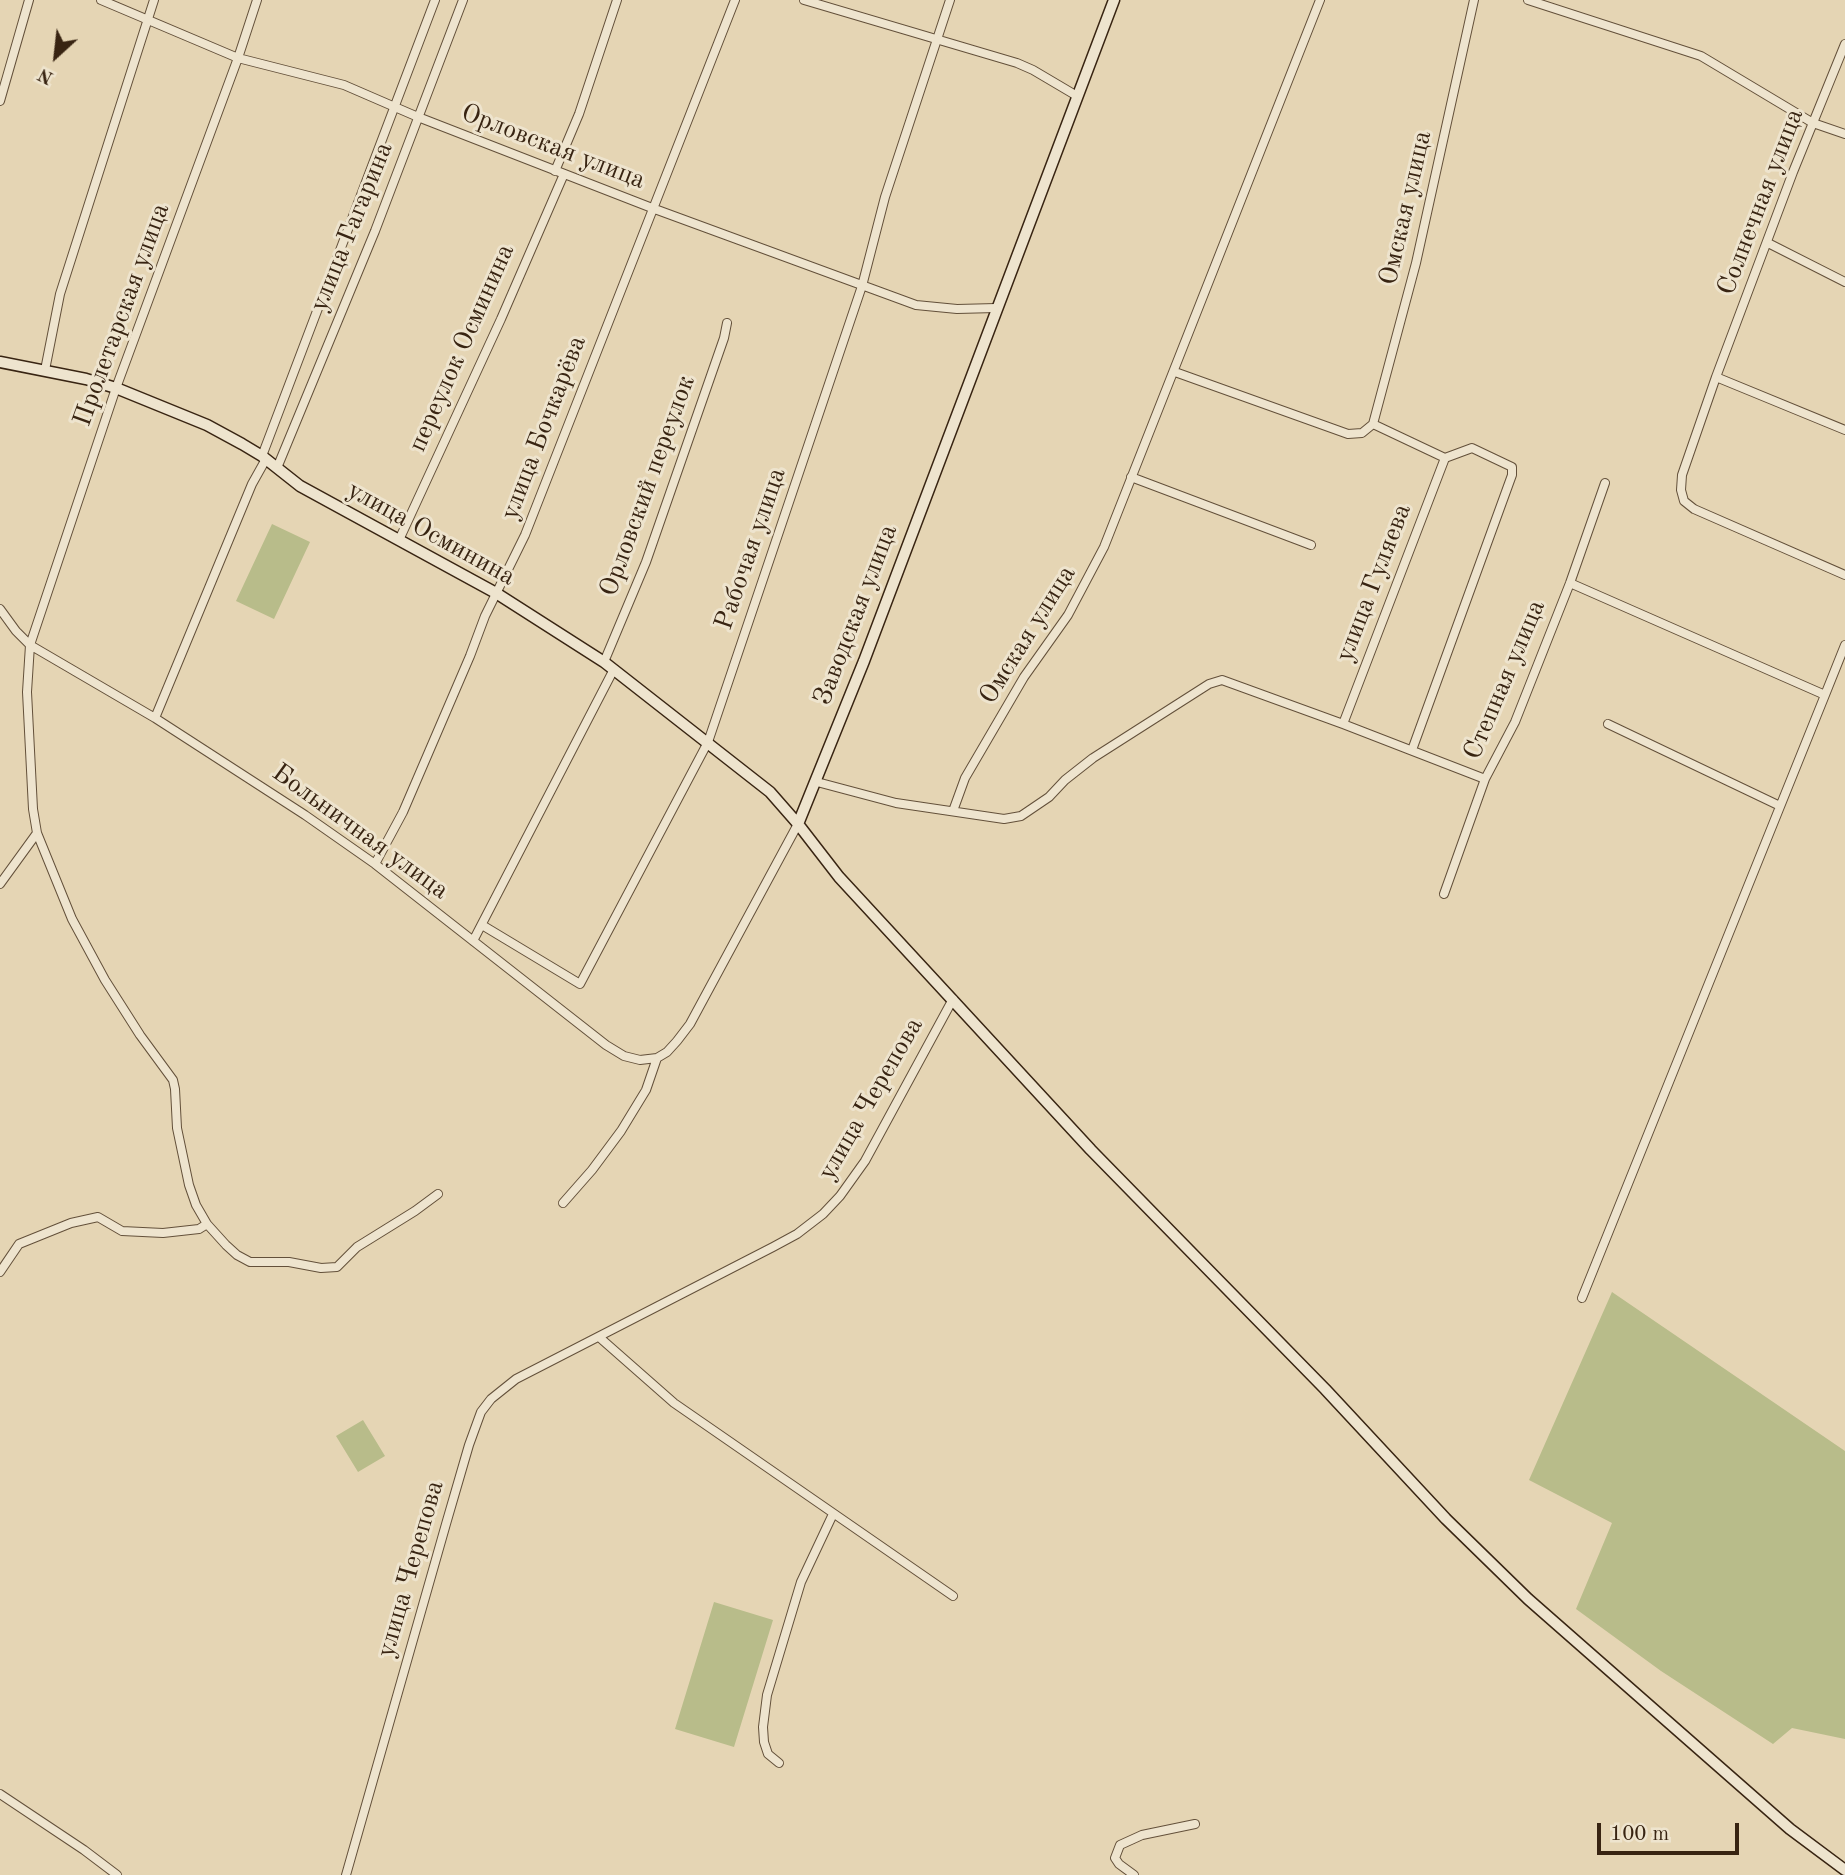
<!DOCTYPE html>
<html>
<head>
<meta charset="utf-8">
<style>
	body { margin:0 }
	#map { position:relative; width:1845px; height:1875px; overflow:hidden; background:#e5d5b4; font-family:"Old Standard TT",serif }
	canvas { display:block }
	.north { position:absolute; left:21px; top:21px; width:70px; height:70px; -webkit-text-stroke:5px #eee4ce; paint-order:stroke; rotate:207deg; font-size:19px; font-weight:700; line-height:28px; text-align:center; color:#382412 }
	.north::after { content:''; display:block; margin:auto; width:24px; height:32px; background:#382412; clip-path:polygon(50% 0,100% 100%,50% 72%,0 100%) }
	.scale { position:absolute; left:1597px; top:1823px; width:142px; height:32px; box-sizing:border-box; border:4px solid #382412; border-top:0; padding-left:9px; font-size:21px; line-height:24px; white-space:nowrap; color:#382412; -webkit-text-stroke:5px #eee4ce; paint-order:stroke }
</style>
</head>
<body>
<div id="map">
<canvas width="1845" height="1875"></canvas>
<div class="north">N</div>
<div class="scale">100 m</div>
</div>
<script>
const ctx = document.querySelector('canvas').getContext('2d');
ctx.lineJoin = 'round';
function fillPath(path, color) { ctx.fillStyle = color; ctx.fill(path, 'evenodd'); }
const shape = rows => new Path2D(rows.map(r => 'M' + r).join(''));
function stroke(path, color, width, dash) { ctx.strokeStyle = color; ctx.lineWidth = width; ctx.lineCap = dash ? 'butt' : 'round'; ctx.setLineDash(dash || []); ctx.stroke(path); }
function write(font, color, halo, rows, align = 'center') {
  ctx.font = font + ' "Old Standard TT",serif'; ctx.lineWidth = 6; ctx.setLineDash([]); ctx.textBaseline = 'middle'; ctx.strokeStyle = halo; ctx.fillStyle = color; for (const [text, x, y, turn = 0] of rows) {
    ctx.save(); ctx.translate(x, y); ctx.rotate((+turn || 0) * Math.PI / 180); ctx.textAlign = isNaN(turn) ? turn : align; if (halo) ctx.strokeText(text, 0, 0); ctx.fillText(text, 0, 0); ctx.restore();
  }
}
const green = shape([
	[272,524,310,542,274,619,236,601],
	[1612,1292,1845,1451,1845,1739,1792,1728,1773,1744,1661,1671,1576,1609,1612,1523,1529,1480],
	[363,1420,385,1456,358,1472,336,1436],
	[714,1602,773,1620,734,1747,675,1729]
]);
const street = shape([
	[101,0,238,58,344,85,418,117,652,208,916,305,957,309,996,308],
	[257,0,238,58,116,388,30,645,27,692,33,809,37,833,72,919,105,980,140,1035,173,1080,175,1089,177,1128,189,1185,196,1205,207,1224,226,1245,237,1255,250,1262,289,1262,321,1268,337,1267,357,1247,415,1211,438,1194],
	[804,0,1017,63,1033,70,1077,96],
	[1528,0,1701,56,1813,123,1845,134],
	[1845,44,1793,172,1716,377,1682,475,1681,490,1684,501,1694,509,1845,575],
	[0,101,29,0],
	[555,171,579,114,617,0],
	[1768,243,1845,282],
	[45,370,60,294,154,0],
	[1175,372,1348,434,1362,433,1373,424,1445,458,1472,448,1512,467,1512,475,1412,750],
	[1716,377,1845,430],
	[1373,424,1416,263,1474,0],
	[262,456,435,0],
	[277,468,375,231,463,0],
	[1131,477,1311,545],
	[399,540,501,319,564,174],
	[1570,583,1825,695,1845,645],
	[0,609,16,631,30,645,155,718,305,815,375,864,606,1045,624,1056,640,1060,657,1058,667,1052,677,1041,690,1024,798,824],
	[604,662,646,562,724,338,727,323],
	[155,718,252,484,266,459],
	[1343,724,1445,458],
	[1608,724,1780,806],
	[817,782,896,803,1004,819,1021,816,1049,797,1065,780,1093,758,1209,684,1222,680,1343,724,1485,779],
	[953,811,965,778,1024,677,1068,615,1104,547,1320,0],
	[375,864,403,812,470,656,485,616,525,535,735,0],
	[0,884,37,833],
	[1444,894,1485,779,1515,722,1570,583,1605,483],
	[482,925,580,984,708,742,862,286,885,197,950,0],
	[473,941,614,669],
	[563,1203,592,1170,621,1131,646,1090,657,1058],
	[0,1272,19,1244,71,1223,98,1217,122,1231,163,1233,199,1229,207,1224],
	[1582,1298,1825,695],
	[599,1337,674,1403,953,1596],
	[779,1763,768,1754,764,1742,763,1727,767,1695,801,1582,833,1514],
	[0,1794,84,1850,117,1875],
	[346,1875,446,1524,469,1445,481,1412,491,1399,516,1379,773,1247,797,1234,823,1214,840,1196,865,1161,953,999],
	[1134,1875,1119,1864,1115,1858,1120,1845,1142,1835,1195,1824]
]);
const secondary = shape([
	[0,362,86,379,116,388,207,425,242,444,262,456,300,486,496,593,604,662,770,792,798,824,839,877,1091,1150,1325,1389,1446,1519,1528,1599,1790,1829,1845,1870],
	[798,824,864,661,1114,0]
]);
const streetNames = [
	["Орловская улица",553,147,21],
	["Солнечная улица",1761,202,-69],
	["Омская улица",1406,208,-77],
	["улица Гагарина",352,227,-68],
	["Пролетарская улица",122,315,-70],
	["переулок Осминина",462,348,-66],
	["улица Бочкарёва",544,428,-69],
	["Орловский переулок",648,486,-70],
	["улица Осминина",431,534,29],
	["Рабочая улица",751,549,-71],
	["улица Гуляева",1374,583,-69],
	["Заводская улица",856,615,-69],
	["Омская улица",1028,635,-58],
	["Степная улица",1505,680,-67],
	["Больничная улица",360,832,36],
	["улица Черепова",871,1099,-60],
	["улица Черепова",411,1569,-74]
];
fillPath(green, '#b8bc8a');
stroke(street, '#63503a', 10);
stroke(secondary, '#382412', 13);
stroke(street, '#eee4ce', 8);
stroke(secondary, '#eee4ce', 10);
write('26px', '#382412', '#eee4ce', streetNames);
</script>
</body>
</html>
